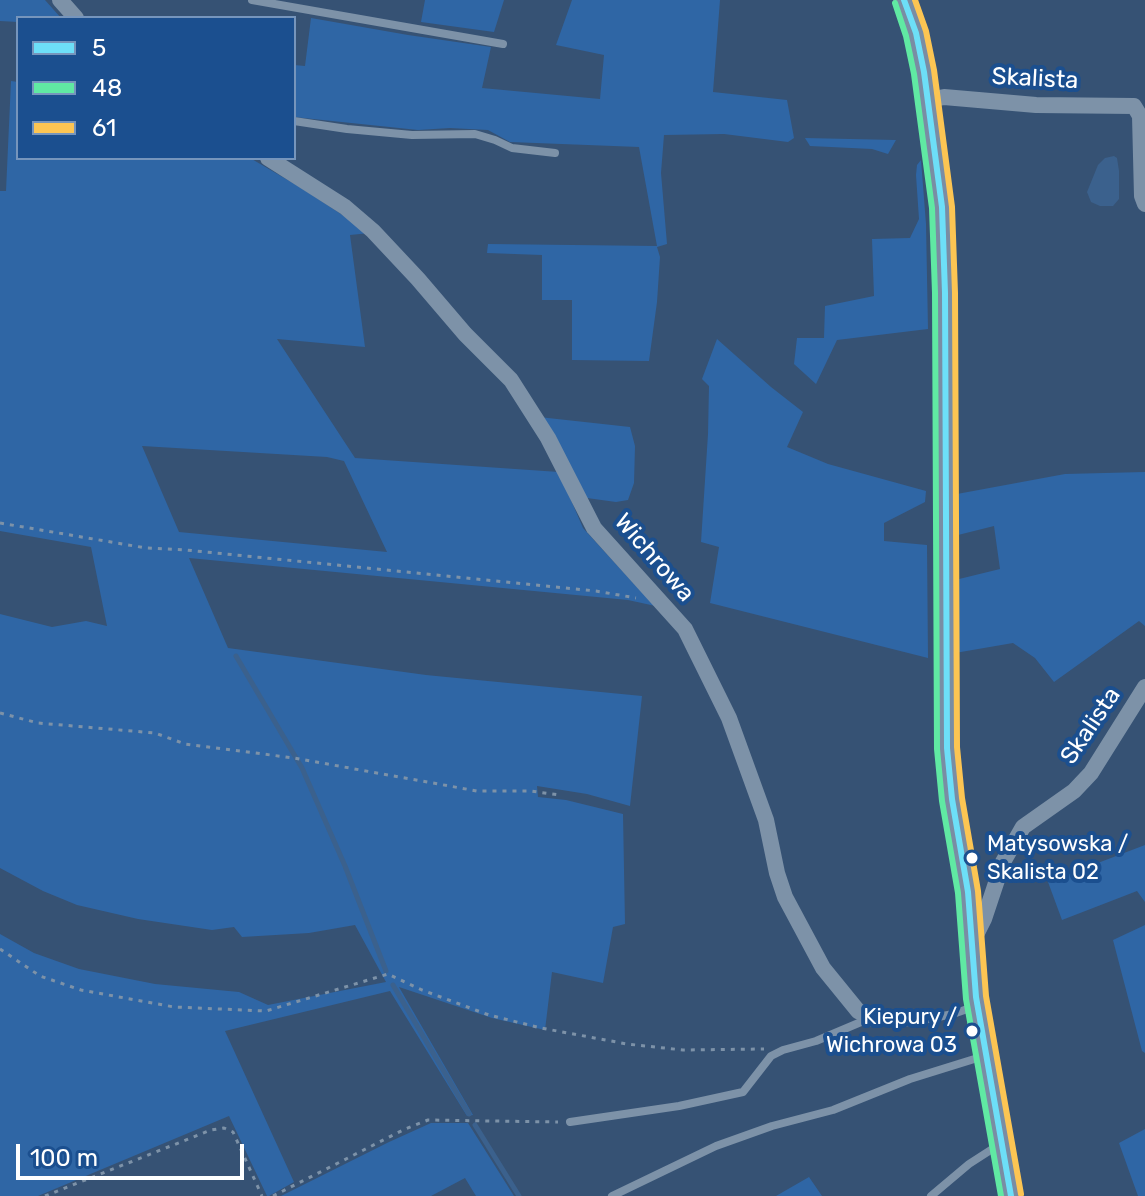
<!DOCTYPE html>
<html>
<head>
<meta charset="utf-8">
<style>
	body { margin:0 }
	#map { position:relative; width:1145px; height:1196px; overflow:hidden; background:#365274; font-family:Rubik,sans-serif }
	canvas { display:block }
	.legend { position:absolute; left:16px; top:16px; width:280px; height:144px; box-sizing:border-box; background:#1b4f8f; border:2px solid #7695bc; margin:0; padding:10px 14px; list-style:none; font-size:24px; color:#fff }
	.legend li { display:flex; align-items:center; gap:16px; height:40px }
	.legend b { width:40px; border:2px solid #7695bc }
	.scale { position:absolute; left:16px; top:1144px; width:228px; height:36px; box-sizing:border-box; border:4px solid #fff; border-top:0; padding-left:10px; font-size:24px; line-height:28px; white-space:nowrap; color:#fff; -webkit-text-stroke:6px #1b4f8f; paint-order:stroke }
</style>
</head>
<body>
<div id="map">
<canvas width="1145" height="1196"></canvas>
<ul class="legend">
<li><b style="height:10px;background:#6ddff8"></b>5</li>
<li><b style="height:10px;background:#60e9a3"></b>48</li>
<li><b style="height:10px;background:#fcc553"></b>61</li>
</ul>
<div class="scale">100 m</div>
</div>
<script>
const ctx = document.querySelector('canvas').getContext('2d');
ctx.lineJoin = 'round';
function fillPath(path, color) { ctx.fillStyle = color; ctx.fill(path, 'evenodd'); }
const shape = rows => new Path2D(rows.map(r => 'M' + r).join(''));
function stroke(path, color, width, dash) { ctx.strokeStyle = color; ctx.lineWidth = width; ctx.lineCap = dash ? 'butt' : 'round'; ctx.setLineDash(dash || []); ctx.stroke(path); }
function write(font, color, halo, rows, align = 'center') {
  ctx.font = font + ' Rubik,sans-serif'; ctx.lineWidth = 8; ctx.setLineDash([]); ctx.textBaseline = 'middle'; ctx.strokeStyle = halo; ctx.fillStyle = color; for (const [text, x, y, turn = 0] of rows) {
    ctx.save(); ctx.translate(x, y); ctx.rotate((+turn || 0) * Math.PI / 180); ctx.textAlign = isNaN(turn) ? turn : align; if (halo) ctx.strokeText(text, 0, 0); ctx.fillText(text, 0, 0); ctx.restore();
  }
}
const green = shape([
	[0,0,45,0,61,18,18,18,18,22,0,21],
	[425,0,504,0,494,32,421,22],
	[572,0,720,0,713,92,787,100,794,138,788,142,724,134,664,135,661,173,667,244,657,247,660,257,657,302,649,361,572,360,572,300,542,300,542,255,487,253,488,244,657,246,639,147,510,142,488,130,450,128,418,130,294,117,294,65,305,66,311,18,408,35,491,47,482,88,600,99,604,55,556,45],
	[11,81,18,82,18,158,250,158,298,186,370,233,350,235,365,347,277,339,355,458,559,472,583,528,635,585,660,607,628,600,189,558,228,648,426,675,642,696,630,806,587,794,537,786,538,797,566,800,623,814,625,924,613,927,603,983,552,972,545,1030,492,1018,399,987,473,1115,467,1116,390,991,225,1031,294,1182,269,1196,267,1196,229,1116,38,1196,0,1196,0,934,34,953,79,969,155,984,239,992,268,1005,386,982,355,925,309,933,242,937,234,927,212,930,138,919,77,905,43,891,0,868,0,614,52,627,86,621,107,626,91,547,0,531,0,191,6,191],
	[142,446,327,457,344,461,387,552,179,532],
	[805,138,896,140,888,154,872,149,810,146],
	[921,160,926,224,928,329,837,340,816,384,794,364,797,338,824,338,825,306,874,296,872,239,910,238,919,219,916,175,917,165],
	[717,339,771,387,803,412,787,447,828,464,926,491,925,502,884,523,884,541,927,545,928,658,710,603,719,547,701,542,708,434,709,386,702,379],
	[539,417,630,427,635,446,634,483,628,500,616,502,587,498],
	[1145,472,1145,626,1139,621,1054,682,1035,658,1013,643,955,653,955,580,1000,569,994,526,954,536,957,494,1065,474],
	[1145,845,1145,902,1137,891,1062,920,1048,882],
	[1145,925,1145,1053,1142,1051,1113,940],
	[431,1123,468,1123,514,1196,476,1196,465,1178,431,1196,281,1196,389,1142],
	[1145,1129,1145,1196,1138,1196,1119,1143],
	[809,1177,822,1196,776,1196]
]);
const water = shape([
	[1114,156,1117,158,1119,171,1119,199,1113,206,1100,206,1091,202,1087,192,1098,165,1105,158]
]);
const stream = shape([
	[236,656,302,768,345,866,386,971],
	[393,985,469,1114],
	[475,1125,519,1196]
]);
const path = shape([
	[0,523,146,548,186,550,596,591,636,598],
	[0,713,38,723,155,733,185,744,294,758,477,791,530,791,560,795],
	[0,949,40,976,81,990,174,1007,266,1011,388,974,422,990,489,1015,541,1028,627,1044,683,1050,764,1049],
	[45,1196,211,1130,224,1128,233,1132,262,1196],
	[273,1196,405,1129,428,1120,558,1122]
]);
const lane = shape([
	[252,0,503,44],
	[294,121,347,129,412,135,475,134,495,140,512,148,555,153],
	[570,1122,679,1106,743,1092,771,1056,783,1050,816,1041,861,1022,874,1019,890,1023,913,1022,953,1014,976,1006],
	[612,1196,716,1146,772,1126,833,1110,910,1079,984,1056],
	[931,1196,969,1164,1000,1144]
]);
const street = shape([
	[60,0,76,18],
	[929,100,944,97,1036,105,1134,106,1140,116,1142,196,1145,204],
	[268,158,345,207,373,231,418,279,465,334,511,380,548,438,594,528,685,629,729,718,766,820,777,873,785,897,823,968,858,1011,874,1019],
	[973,941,984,919,1003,862,1023,827,1074,791,1091,773,1145,687]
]);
const secondary = shape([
	[904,0,916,33,924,72,942,207,945,293,946,692,947,748,952,799,968,892,976,997,985,1056,1011,1196]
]);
const bus1 = shape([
	[904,0,916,33,924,72,942,207,945,293,947,748,952,799,968,892,976,997,1011,1196]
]);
const bus2 = shape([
	[895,3,906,36,914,74,932,208,935,293,937,749,942,801,958,893,966,999,1001,1196]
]);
const bus3 = shape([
	[915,0,926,31,934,70,952,207,955,293,957,747,962,798,978,891,986,996,1021,1194]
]);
const markers = [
	[972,858,7,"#fff"],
	[972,1031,7,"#fff"]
];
const busNames = [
	["Matysowska /",987,845],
	["Skalista 02",987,873],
	["Kiepury /",957,1018,"right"],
	["Wichrowa 03",957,1046,"right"]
];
const streetNames = [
	["Skalista",1035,79,3],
	["Wichrowa",654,558,49],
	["Skalista",1091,726,-56]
];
fillPath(green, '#2f66a5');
fillPath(water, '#3b618d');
stroke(stream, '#3b618d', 5);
stroke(path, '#7d92a8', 3, [4, 6]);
stroke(lane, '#7d92a8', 8);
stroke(street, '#7d92a8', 16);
stroke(secondary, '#798da4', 22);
stroke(bus1, '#6ddff8', 6);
stroke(bus2, '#60e9a3', 6);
stroke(bus3, '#fcc553', 6);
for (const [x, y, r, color] of markers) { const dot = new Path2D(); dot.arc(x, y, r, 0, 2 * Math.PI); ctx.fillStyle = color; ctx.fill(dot); stroke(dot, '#1b4f8f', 3); }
write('22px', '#fff', '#1b4f8f', busNames, 'left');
write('24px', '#fff', '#1b4f8f', streetNames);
</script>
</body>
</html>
